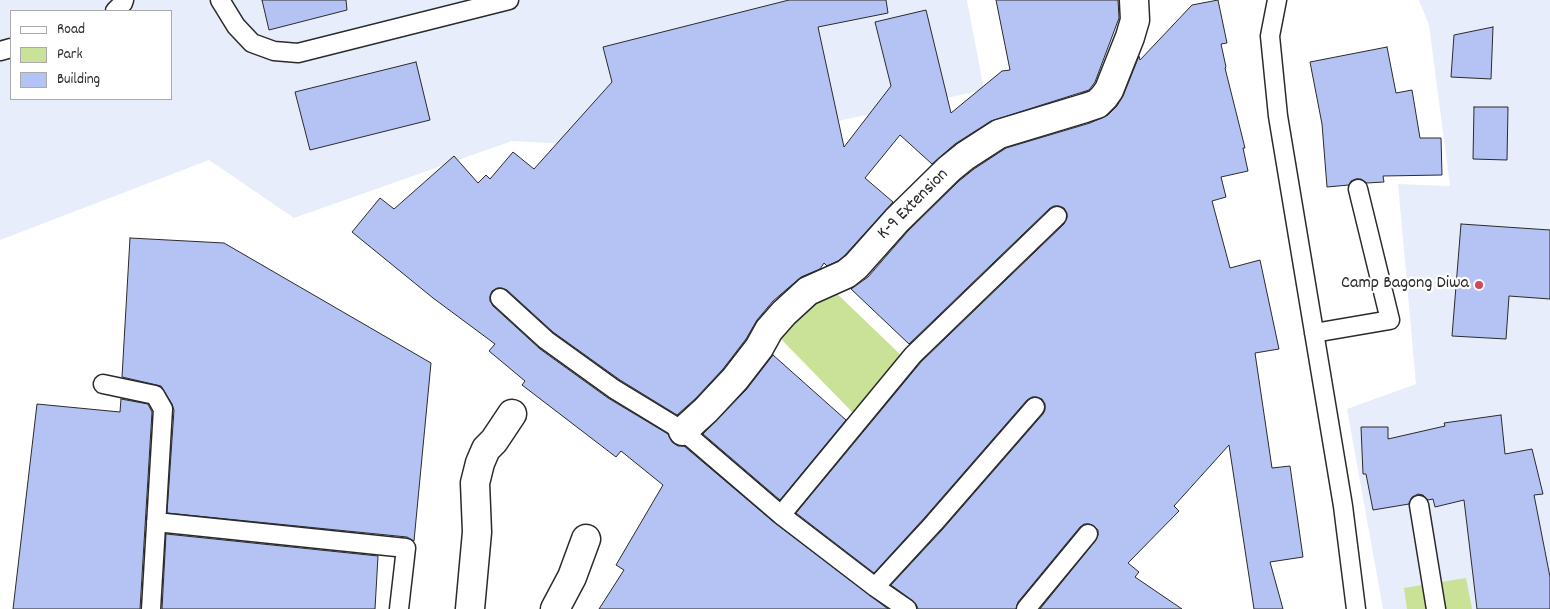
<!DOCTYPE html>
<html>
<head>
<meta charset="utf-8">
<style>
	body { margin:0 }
	#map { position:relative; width:1550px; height:609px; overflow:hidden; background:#fff; font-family:Dekko,sans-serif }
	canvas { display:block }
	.legend { position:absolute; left:10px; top:10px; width:162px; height:90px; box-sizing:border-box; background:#fff; border:1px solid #aaa; margin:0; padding:6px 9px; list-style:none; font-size:15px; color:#2b2b2b }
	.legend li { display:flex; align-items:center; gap:10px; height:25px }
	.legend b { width:25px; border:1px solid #aaa }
</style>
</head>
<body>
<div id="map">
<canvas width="1550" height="609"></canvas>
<ul class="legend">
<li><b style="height:6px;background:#fff"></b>Road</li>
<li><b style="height:14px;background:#cae298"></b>Park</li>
<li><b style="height:14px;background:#b4c3f3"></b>Building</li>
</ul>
</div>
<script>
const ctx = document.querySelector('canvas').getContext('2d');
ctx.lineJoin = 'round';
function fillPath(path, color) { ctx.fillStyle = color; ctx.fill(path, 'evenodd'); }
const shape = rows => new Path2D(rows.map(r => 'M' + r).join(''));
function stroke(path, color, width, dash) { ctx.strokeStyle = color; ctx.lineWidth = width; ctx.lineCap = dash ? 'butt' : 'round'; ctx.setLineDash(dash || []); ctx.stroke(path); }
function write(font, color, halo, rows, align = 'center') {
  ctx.font = font + ' Dekko,sans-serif'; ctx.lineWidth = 4.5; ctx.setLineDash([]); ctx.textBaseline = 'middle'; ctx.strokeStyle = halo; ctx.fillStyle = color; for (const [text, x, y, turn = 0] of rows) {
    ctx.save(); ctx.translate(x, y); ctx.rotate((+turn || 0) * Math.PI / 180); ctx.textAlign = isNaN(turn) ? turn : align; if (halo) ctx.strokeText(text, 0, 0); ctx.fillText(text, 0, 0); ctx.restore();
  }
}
const built = shape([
	[0,0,967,0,984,90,729,144,621,147,512,141,294,218,209,160,0,240],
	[11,11,171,11,171,99,11,99],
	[1419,0,1550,0,1550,609,1383,609,1347,409,1416,384,1398,184,1450,186,1429,25]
]);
const green = shape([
	[830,287,905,359,855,415,780,338],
	[1466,578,1472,609,1407,609,1404,588]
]);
const building = shape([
	[262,0,346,0,347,10,269,30,262,0],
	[789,0,886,0,888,13,818,27,844,147,891,86,875,22,926,10,951,113,1002,71,1010,70,996,0,1118,0,1119,18,1095,82,1089,90,991,121,955,144,932,164,900,135,865,178,893,202,845,255,838,261,827,266,824,263,820,269,801,277,773,301,757,320,746,339,723,369,695,399,677,415,620,380,553,332,507,290,502,288,497,288,492,291,490,296,490,301,493,306,540,349,608,398,668,434,672,442,678,446,684,446,775,523,888,609,599,609,624,570,616,565,663,485,621,451,616,457,522,385,525,381,489,351,495,344,433,298,352,232,380,198,394,209,454,156,478,183,486,175,490,179,513,152,534,169,612,82,603,47,789,0],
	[1218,0,1227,43,1221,44,1226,67,1225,68,1245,148,1243,148,1248,171,1221,177,1226,197,1212,201,1230,268,1260,260,1279,349,1255,353,1272,468,1290,466,1303,557,1270,562,1283,609,1254,609,1229,445,1174,506,1179,511,1128,563,1139,572,1135,577,1182,609,1040,609,1096,540,1098,535,1098,530,1094,526,1089,524,1084,524,1080,527,1018,602,1016,609,918,609,916,604,913,601,891,585,942,530,1043,414,1045,410,1045,404,1042,399,1037,397,1032,397,1027,400,926,516,874,573,796,513,921,362,1064,224,1067,218,1067,213,1064,208,1059,206,1054,206,1050,208,909,344,851,289,868,277,908,231,959,181,974,169,1006,148,1090,123,1108,115,1117,106,1123,96,1139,56,1140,60,1192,5,1218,0],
	[1493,27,1491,79,1451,77,1454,35,1493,27],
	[1387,47,1396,93,1412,90,1420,138,1441,138,1442,175,1383,176,1384,182,1367,183,1361,179,1356,179,1351,181,1349,185,1327,187,1322,124,1310,62,1387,47],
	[416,62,430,120,310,150,295,92,416,62],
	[1474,107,1508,107,1507,160,1473,159,1474,107],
	[1461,224,1550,230,1550,299,1509,296,1506,339,1452,336,1461,224],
	[130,238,224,243,431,363,414,541,407,537,167,513,174,410,172,404,161,386,122,377,130,238],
	[773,355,846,420,780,500,703,434,746,390,773,355],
	[121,399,148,404,152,412,140,609,13,609,37,404,120,412,121,399],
	[1501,415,1505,454,1532,449,1543,494,1534,495,1550,577,1550,609,1477,609,1464,500,1435,507,1433,499,1428,500,1423,495,1418,494,1412,497,1409,504,1373,510,1366,474,1363,474,1361,427,1388,427,1388,439,1445,426,1444,423,1501,415],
	[166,534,378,556,375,609,162,609,166,534]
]);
const service = shape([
	[220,0,236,26,252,43,274,51,298,53,509,0],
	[1277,0,1270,36,1278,116,1343,506,1356,609],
	[115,11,123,3,124,0],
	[0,51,11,48],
	[500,298,546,340,614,389,683,431,781,515,875,587,907,609],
	[1314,333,1390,320,1358,189],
	[103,384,155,395,163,409,151,609],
	[1419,505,1436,609],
	[781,515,913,355,1057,216],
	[156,522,406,548,399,609],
	[875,587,934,523,1035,407],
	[1026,609,1088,534]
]);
const minor = shape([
	[683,431,706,410,735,379,759,348,769,330,784,313,808,291,846,274,856,266,897,220,949,169,965,156,999,134,1085,108,1097,104,1104,97,1109,90,1130,37,1135,20,1134,0],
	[470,609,477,532,475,483,480,463,486,449,494,441,512,414],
	[555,609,572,577,586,539]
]);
const markers = [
	[1479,285,5,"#d1495b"]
];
const streetNames = [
	["K-9 Extension",914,205,-45]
];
const poiNames = [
	["Camp Bagong Diwa",1469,285]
];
fillPath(built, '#e8edfb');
fillPath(green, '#cae298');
fillPath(building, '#b4c3f3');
stroke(building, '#2b2b2b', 1);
stroke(service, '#2b2b2b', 21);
stroke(minor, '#2b2b2b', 31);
stroke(service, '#fff', 18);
stroke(minor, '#fff', 28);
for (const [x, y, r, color] of markers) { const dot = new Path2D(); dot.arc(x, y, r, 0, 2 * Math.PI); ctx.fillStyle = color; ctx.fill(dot); stroke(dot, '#fff', 2); }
write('18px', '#2b2b2b', '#fff', streetNames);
write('18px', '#2b2b2b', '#fff', poiNames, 'right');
</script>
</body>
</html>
